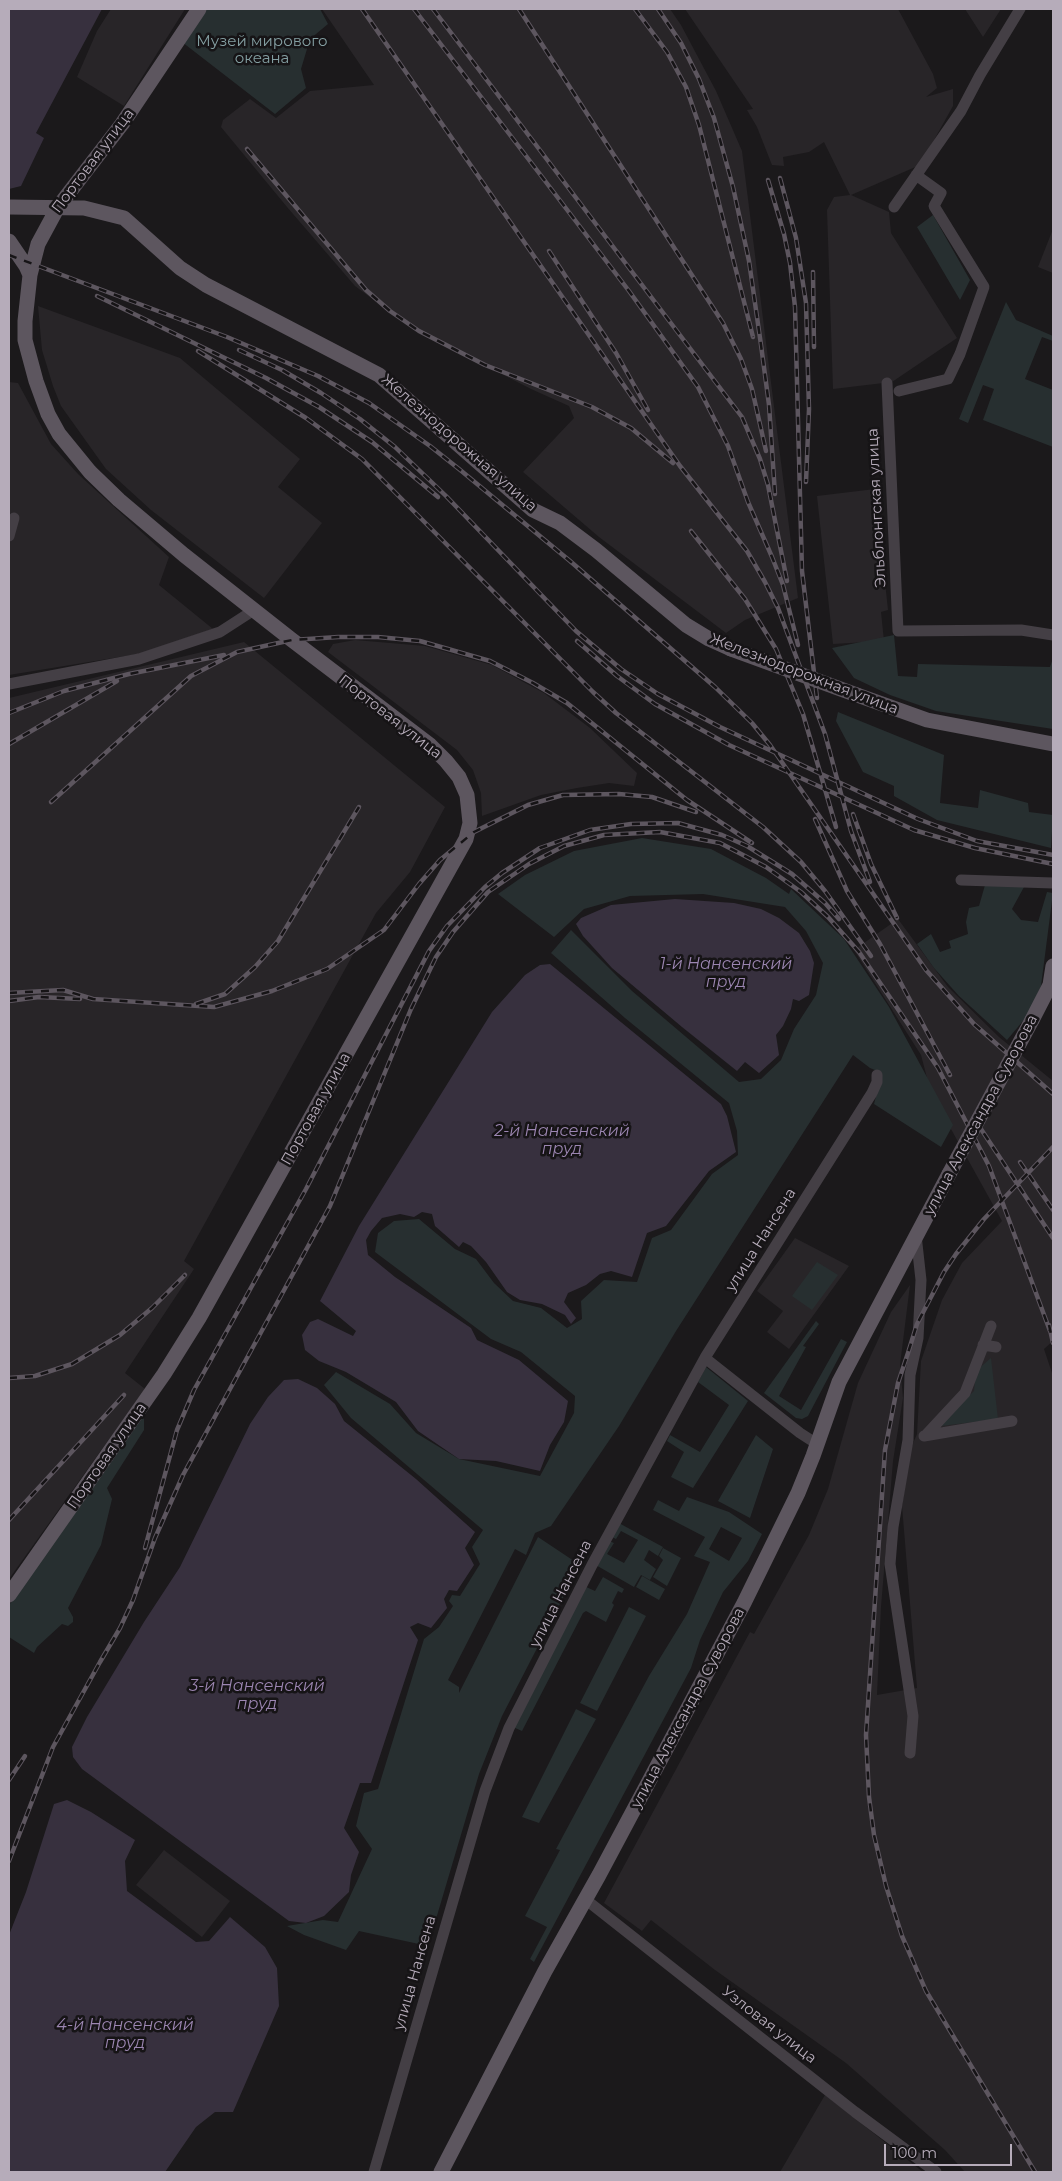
<!DOCTYPE html>
<html>
<head>
<meta charset="utf-8">
<style>
	body { margin:0 }
	#map { position:relative; width:1062px; height:2181px; overflow:hidden; background:#1b191b; font-family:Montserrat,sans-serif }
	canvas { display:block }
	.frame { position:absolute; inset:0; border:10px solid #b6acba; pointer-events:none }
	.scale { position:absolute; left:884px; top:2144px; width:128px; height:22px; box-sizing:border-box; border:2px solid #b6acba; border-top:0; padding-left:6px; font-size:15px; line-height:18px; white-space:nowrap; color:#b6acba; -webkit-text-stroke:4px #161416; paint-order:stroke }
</style>
</head>
<body>
<div id="map">
<canvas width="1062" height="2181"></canvas>
<div class="frame"></div>
<div class="scale">100 m</div>
</div>
<script>
const ctx = document.querySelector('canvas').getContext('2d');
ctx.lineJoin = 'round';
function fillPath(path, color) { ctx.fillStyle = color; ctx.fill(path, 'evenodd'); }
const shape = rows => new Path2D(rows.map(r => 'M' + r).join(''));
function stroke(path, color, width, dash) { ctx.strokeStyle = color; ctx.lineWidth = width; ctx.lineCap = dash ? 'butt' : 'round'; ctx.setLineDash(dash || []); ctx.stroke(path); }
function write(font, color, halo, rows, align = 'center') {
  ctx.font = font + ' Montserrat,sans-serif'; ctx.lineWidth = 5; ctx.setLineDash([]); ctx.textBaseline = 'middle'; ctx.strokeStyle = halo; ctx.fillStyle = color; for (const [text, x, y, turn = 0] of rows) {
    ctx.save(); ctx.translate(x, y); ctx.rotate((+turn || 0) * Math.PI / 180); ctx.textAlign = isNaN(turn) ? turn : align; if (halo) ctx.strokeText(text, 0, 0); ctx.fillText(text, 0, 0); ctx.restore();
  }
}
const built = shape([
	[111,9,185,9,124,106,77,77,97,31],
	[322,9,670,9,681,25,716,91,742,151,798,598,745,620,726,633,599,537,523,472,574,418,569,406,531,389,410,327,355,286,287,207,221,127,223,120,250,99,276,118,310,91,374,85],
	[685,9,898,9,933,74,937,88,926,97,953,89,953,106,920,165,851,195,889,212,891,233,957,338,892,382,833,389,827,210,834,197,850,195,824,142,809,152,783,157,784,166,772,165,757,127,747,110,753,109],
	[965,9,1001,9,983,37],
	[1053,229,1053,273,1038,267],
	[38,306,180,358,300,459,278,487,322,523,264,598,151,510,106,469,61,406,53,386,42,350],
	[9,382,18,383,51,444,78,474,169,557,159,585,213,629,138,654,9,675],
	[875,489,888,610,881,612,884,641,833,644,817,496],
	[355,640,425,646,492,665,544,693,590,728,637,773,634,786,609,783,577,788,541,795,482,816,481,793,473,770,457,750,328,652,333,644],
	[244,642,445,807,410,872,376,913,184,1261,194,1269,125,1373,145,1389,9,1579,9,698],
	[898,919,948,987,999,1037,1053,1081,1053,1341,1044,1349,1053,1376,1053,2172,965,2172,945,2150,846,2063,715,1970,651,1920,642,1931,604,1903,750,1632,754,1634,809,1535,828,1489,858,1383,891,1312,910,1285,900,1365,903,1398,893,1461,881,1607,877,1695,917,1688,902,1506,911,1448,917,1434,921,1361,942,1300,962,1263,1002,1221,931,1093,921,1055,854,950],
	[795,1238,849,1266,789,1349,767,1332,783,1311,757,1291],
	[164,1850,230,1901,202,1937,136,1885],
	[825,2095,923,2172,780,2172]
]);
const green = shape([
	[205,9,320,9,328,24,310,39,301,69,306,88,275,114,182,42],
	[933,215,970,280,960,300,917,227],
	[1006,302,1016,320,1053,336,1053,341,1042,337,1025,379,1053,390,1053,447,983,420,994,389,983,385,968,423,959,419],
	[894,635,898,676,917,677,918,664,1050,667,1053,658,1053,729,936,711,890,695,854,678,832,648],
	[838,712,944,755,940,803,978,808,980,790,1028,803,1029,812,1053,815,1051,848,937,820,894,796,894,786,863,772,836,721],
	[642,838,711,849,766,878,789,894,791,889,844,939,889,1007,953,1125,941,1147,874,1104,882,1073,870,1068,853,1055,676,1331,619,1426,551,1526,535,1533,526,1555,515,1549,448,1680,459,1687,459,1693,538,1537,580,1565,502,1716,479,1774,428,1946,359,1931,346,1950,304,1935,287,1926,323,1920,338,1922,372,1849,356,1826,364,1793,378,1789,424,1639,439,1627,453,1606,449,1601,452,1595,460,1596,480,1564,472,1547,483,1530,351,1418,324,1385,336,1372,390,1404,416,1433,459,1459,540,1476,574,1413,575,1396,521,1352,491,1339,375,1252,378,1233,394,1221,419,1219,455,1249,476,1259,494,1283,513,1301,541,1308,567,1328,582,1319,581,1301,604,1280,637,1282,652,1238,671,1230,712,1174,738,1155,737,1131,729,1103,625,1018,551,953,571,930,632,991,739,1082,761,1079,781,1060,794,1029,816,995,823,963,806,931,785,907,703,894,630,896,584,909,554,937,498,894,525,875,574,851],
	[985,885,1024,887,1012,909,1021,920,1038,922,1047,892,1053,893,1041,986,1028,1015,1007,1040,959,996,934,968,917,944,931,934,940,952,951,948,949,941,968,934,966,922,969,908,979,906],
	[817,1262,838,1275,812,1310,792,1296],
	[816,1321,819,1324,803,1346,806,1347,779,1396,801,1410,841,1339,847,1342,808,1416,802,1419,796,1418,764,1393],
	[991,1358,998,1419,941,1426,941,1424,974,1391,976,1371],
	[706,1367,748,1401,693,1488,671,1477,684,1452,667,1441,670,1435,700,1452,729,1405,698,1382],
	[144,1415,144,1430,107,1488,112,1499,101,1545,68,1608,73,1617,73,1622,68,1626,62,1624,37,1647,34,1653,9,1637,9,1605],
	[756,1435,773,1449,750,1518,718,1501],
	[687,1497,729,1512,762,1534,748,1561,723,1592,700,1640,691,1668,534,1962,530,1959,547,1927,525,1916,560,1850,556,1849,649,1676,687,1614,710,1562,694,1556,705,1537,653,1510,658,1500,679,1511],
	[721,1527,742,1538,729,1561,709,1549],
	[617,1522,663,1547,658,1556,649,1550,644,1560,656,1569,650,1580,641,1575,634,1587,594,1564,607,1540,614,1543,607,1554,624,1563,638,1540,621,1531,616,1539,610,1536],
	[663,1548,681,1558,667,1586,653,1577,663,1560,659,1556],
	[642,1576,665,1589,659,1600,636,1587],
	[603,1577,624,1589,622,1593,618,1591,612,1603,614,1605,606,1622,586,1611,583,1613,522,1731,513,1727,584,1586,595,1591],
	[629,1607,646,1616,597,1711,580,1703],
	[576,1709,596,1719,539,1823,522,1817]
]);
const water = shape([
	[9,9,102,9,36,133,44,138,21,186,9,189],
	[675,899,734,903,761,909,779,918,799,933,810,951,814,963,809,995,799,1001,793,999,791,1009,783,1026,776,1035,779,1055,759,1073,745,1062,737,1071,682,1027,612,968,583,936,576,924,581,918,611,905],
	[550,964,721,1104,727,1116,736,1152,709,1171,666,1226,647,1233,632,1277,611,1271,600,1274,586,1285,568,1293,564,1302,576,1318,571,1324,565,1315,542,1304,520,1300,507,1292,486,1262,471,1246,463,1242,459,1247,435,1226,432,1214,422,1212,414,1217,400,1214,382,1218,371,1231,366,1240,368,1255,395,1277,471,1328,477,1340,519,1360,568,1401,564,1422,550,1445,540,1471,496,1461,459,1459,418,1431,396,1402,346,1372,319,1361,305,1350,302,1335,310,1322,318,1319,353,1336,356,1331,320,1301,359,1226,492,1012,525,975,540,965],
	[298,1379,317,1388,335,1404,344,1421,416,1479,475,1532,465,1548,474,1565,457,1591,449,1590,444,1599,447,1608,431,1628,418,1623,410,1627,418,1640,371,1783,360,1783,344,1828,359,1852,351,1875,349,1892,324,1916,306,1923,289,1921,82,1769,73,1757,72,1747,87,1717,144,1622,180,1567,250,1424,268,1397,284,1380],
	[67,1800,91,1812,135,1840,125,1861,127,1891,196,1942,209,1941,230,1917,265,1947,277,1968,279,2006,233,2112,215,2112,196,2127,165,2172,9,2172,9,1935,26,1892,54,1804]
]);
const minor = shape([
	[894,207,961,111,980,75,1020,9],
	[887,383,898,631,1021,630,1053,635],
	[899,391,948,379,960,354,984,287,934,206,941,193,916,175],
	[9,536,14,518],
	[9,684,139,659,220,632,254,610],
	[961,880,1053,883],
	[983,1345,996,1347],
	[705,1358,800,1433,817,1444],
	[924,1436,1012,1421],
	[925,1436,965,1393,991,1326],
	[910,1753,913,1716,890,1564,893,1527,908,1440,910,1375,918,1338,921,1280,916,1235],
	[585,1899,855,2112,936,2172],
	[374,2172,485,1791,509,1728,592,1565,706,1356,872,1093,877,1082,877,1075]
]);
const major = shape([
	[9,207,84,208,124,218,180,268,206,285,379,375,533,510,560,523,596,550,686,625,709,639,731,649],
	[9,241,26,266,30,275],
	[857,695,927,720,1053,744],
	[1032,1020,1050,985,1053,966],
	[9,1595,164,1374,199,1318,466,839,470,823,467,795,459,777,446,761,430,745,292,640,184,555,119,500,90,472,59,434,48,414,36,381,25,340,25,321,30,275,38,244,58,207,122,124,199,9],
	[441,2172,545,1971,599,1875,744,1603,798,1493,813,1456,839,1382,949,1174]
]);
const rail = shape([
	[362,9,680,466,747,551,765,582,778,608,825,734,851,831,870,882],
	[414,9,629,291,698,387,728,446,748,502,772,557,783,585,798,645],
	[433,9,742,417,760,459,768,485,787,581],
	[519,9,723,323,741,359,752,389,766,451],
	[635,9,667,52,686,87,699,125,753,337],
	[658,9,681,43,699,79,714,118,733,187,749,261,761,345,769,405,775,494],
	[247,149,366,290,390,311,419,331,485,365,592,407,631,428,673,463],
	[780,178,796,238,806,303,809,409,806,482],
	[768,180,784,234,790,263,795,307,802,571,817,698],
	[549,251,616,353,648,410],
	[9,255,227,337,318,376,369,403,430,446,459,469,570,561,715,687,752,723,770,745,926,970,974,1024,1053,1094],
	[813,272,814,347],
	[97,296,266,378,319,407,372,442,438,497],
	[239,350,282,370,321,393,360,419,395,447,446,496,576,631,621,669,658,694,720,727,918,819,977,841,1053,855],
	[198,351,306,418,362,459,593,692,616,713,763,827,801,862,825,891,871,956],
	[691,531,745,599,776,649,803,714,836,827],
	[577,641,617,676,655,704,729,745,914,830,975,848,1053,864],
	[9,713,64,691,129,674,224,655],
	[9,744,117,681],
	[51,802,191,676,237,652,292,640,338,637,378,637,420,641,490,661,533,683,567,703,687,800,752,843],
	[853,814,871,864,897,918],
	[815,819,847,891,880,944,950,1075],
	[9,993,63,990,93,999,214,1007,272,991,327,969,384,930,419,884,440,860,474,832,528,805,563,795,619,794,652,797,696,812],
	[9,1001,39,997,80,999],
	[196,1004,225,994,255,967,278,941,359,807],
	[975,1120,1053,1238],
	[1020,1162,1053,1210],
	[1049,1325,1053,1343],
	[9,1378,35,1376,72,1364,120,1335,152,1308,185,1275],
	[9,1520,124,1395],
	[145,1548,177,1430,194,1390,306,1189,429,951,447,926,485,887,502,873,540,848,590,830,631,824,678,823,722,835,747,846,792,874,825,903,839,919],
	[9,1780,25,1756],
	[9,1861,53,1747,100,1662,120,1628,133,1600,155,1538,183,1475,330,1206,411,1009,436,957,453,932,488,892,529,864,564,846,604,835,660,832,720,843,766,867,801,892,828,917,859,952,938,1068,989,1166,1050,1331],
	[1035,2172,926,1991,902,1936,886,1886,874,1835,869,1797,866,1735,885,1450,898,1383,908,1353,917,1324,944,1272,956,1254,984,1219,1053,1147]
]);
const majorBridge = shape([
	[731,649,857,695],
	[949,1174,1032,1020]
]);
const parkNames = [
	["Музей мирового",262,42],
	["океана",262,59]
];
const streetNames = [
	["Портовая улица",93,161,-53],
	["Железнодорожная улица",459,443,41],
	["Эльблонгская улица",877,508,-93],
	["Железнодорожная улица",804,674,21],
	["Портовая улица",390,717,38],
	["Портовая улица",316,1109,-61],
	["улица Александра Суворова",981,1115,-62],
	["улица Нансена",761,1240,-58],
	["Портовая улица",107,1456,-55],
	["улица Нансена",561,1594,-63],
	["улица Александра Суворова",688,1708,-62],
	["улица Нансена",415,1973,-74],
	["Узловая улица",769,2025,38]
];
const waterNames = [
	["1-й Нансенский",726,964],
	["пруд",726,982],
	["2-й Нансенский",562,1131],
	["пруд",562,1149],
	["3-й Нансенский",257,1686],
	["пруд",257,1704],
	["4-й Нансенский",125,2025],
	["пруд",125,2043]
];
fillPath(built, '#282528');
fillPath(green, '#272f30');
fillPath(water, '#37303e');
stroke(minor, '#443f45', 11);
stroke(major, '#5d565f', 15);
stroke(rail, '#5d565f', 4.5);
stroke(rail, '#161416', 2.5, [8]);
stroke(majorBridge, '#5d565f', 15);
write('15px', '#85a0a3', '#161416', parkNames);
write('15px', '#b6acba', '#161416', streetNames);
write('italic 16px', '#9c86b2', '#161416', waterNames);
</script>
</body>
</html>
